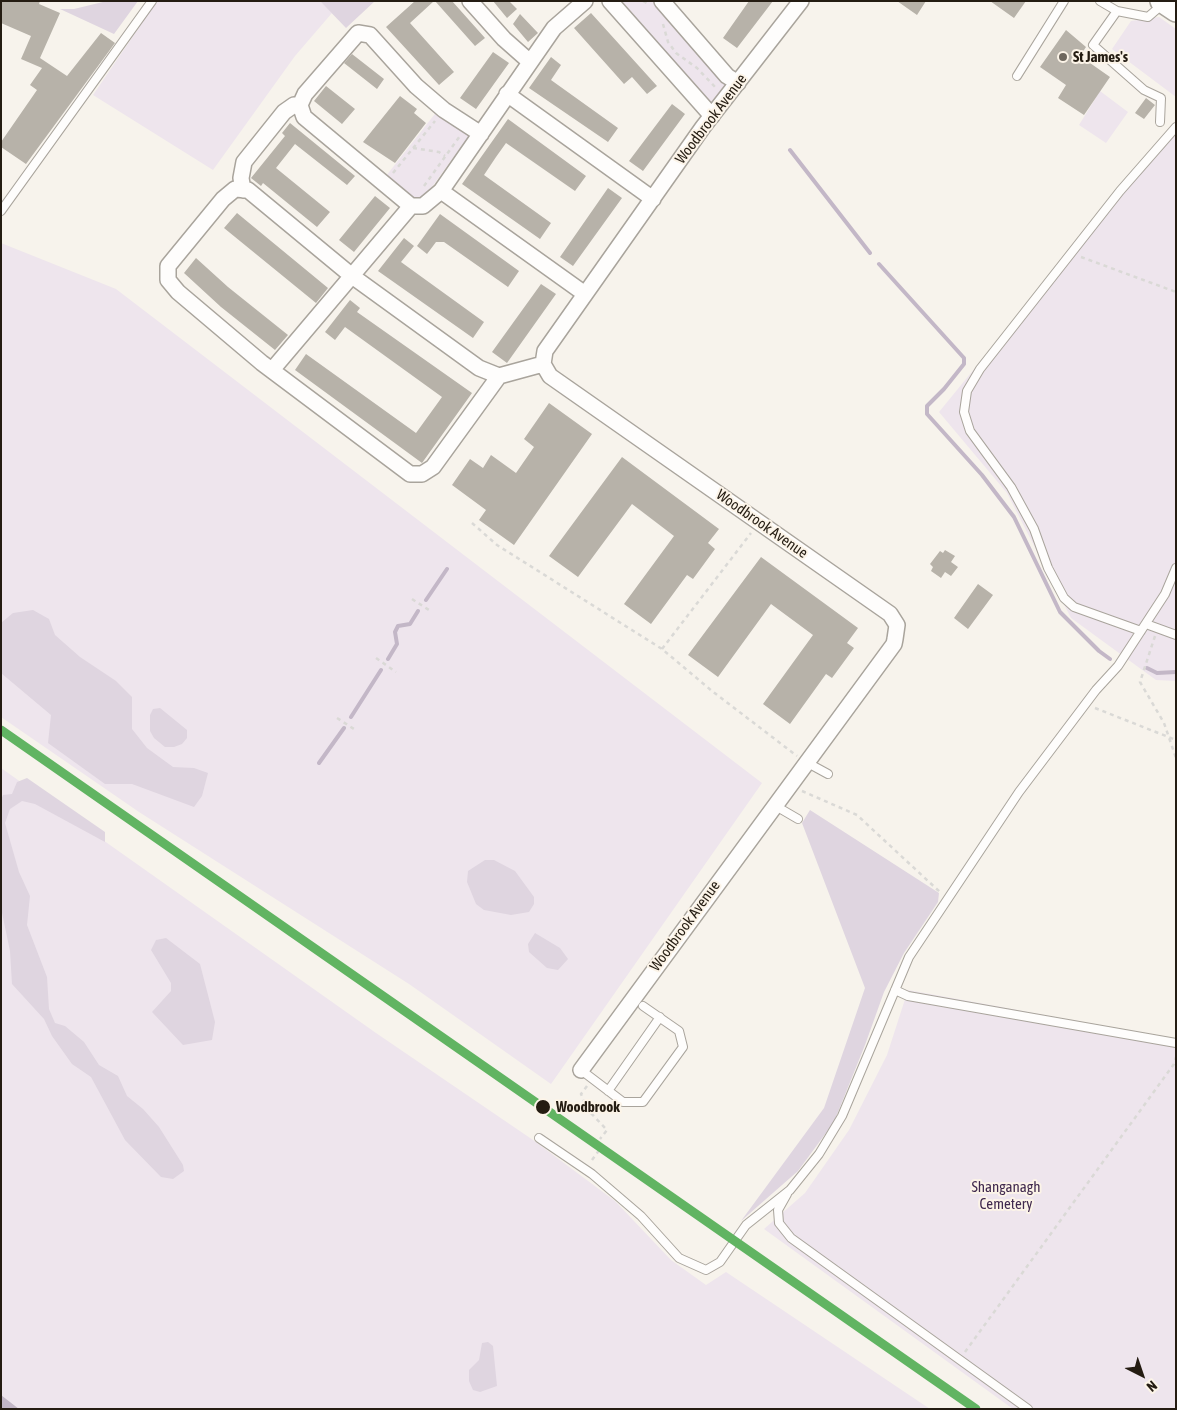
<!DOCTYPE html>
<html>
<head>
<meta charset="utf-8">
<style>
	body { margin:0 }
	#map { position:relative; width:1177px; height:1410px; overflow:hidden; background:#f7f3ec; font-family:"Asap Condensed",sans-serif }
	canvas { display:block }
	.frame { position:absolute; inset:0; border:2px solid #241c12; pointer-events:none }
	.north { position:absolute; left:1117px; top:1350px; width:50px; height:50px; -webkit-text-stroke:4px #fcf4e8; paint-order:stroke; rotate:139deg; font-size:14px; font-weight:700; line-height:20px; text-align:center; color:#241c12 }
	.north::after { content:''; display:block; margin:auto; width:18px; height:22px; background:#241c12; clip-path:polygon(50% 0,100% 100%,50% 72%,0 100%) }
</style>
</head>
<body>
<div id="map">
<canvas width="1177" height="1410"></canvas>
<div class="frame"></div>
<div class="north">N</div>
</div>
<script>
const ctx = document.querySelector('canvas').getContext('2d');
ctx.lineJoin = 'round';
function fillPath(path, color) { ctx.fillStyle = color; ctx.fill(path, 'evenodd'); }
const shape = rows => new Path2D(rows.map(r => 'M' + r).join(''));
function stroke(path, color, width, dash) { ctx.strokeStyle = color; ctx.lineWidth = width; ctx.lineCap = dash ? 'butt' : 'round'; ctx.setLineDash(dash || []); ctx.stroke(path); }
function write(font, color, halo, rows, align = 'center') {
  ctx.font = font + ' "Asap Condensed",sans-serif'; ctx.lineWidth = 4; ctx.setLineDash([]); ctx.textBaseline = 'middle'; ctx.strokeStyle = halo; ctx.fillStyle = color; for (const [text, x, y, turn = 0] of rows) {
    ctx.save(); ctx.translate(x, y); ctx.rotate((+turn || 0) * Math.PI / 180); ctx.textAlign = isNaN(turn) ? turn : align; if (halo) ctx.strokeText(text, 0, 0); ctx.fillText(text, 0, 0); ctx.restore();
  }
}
const green = shape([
	[157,1,320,1,332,13,295,56,213,170,93,95],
	[616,1,656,1,730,87,713,104,704,101],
	[1159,17,1176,29,1176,97,1112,49,1131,21],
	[1100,91,1128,112,1106,143,1079,125],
	[438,110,468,132,468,137,424,198,414,200,386,176],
	[1176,122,1176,681,1156,680,1071,618,1007,493,939,412],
	[1,243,116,289,762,783,551,1084,409,984,139,812,1,717],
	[1,768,376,1033,533,1140,615,1201,671,1260,706,1285,726,1272,930,1409,19,1409,1,1395],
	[908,990,1176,1039,1176,1409,1013,1409,764,1229,805,1193,849,1130,887,1055]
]);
const forest = shape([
	[107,1,138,1,114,34,60,9,74,9],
	[320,1,375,1,346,28],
	[33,610,49,619,55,635,80,657,116,681,132,697,132,729,147,748,173,767,194,768,208,773,202,796,194,807,132,784,105,784,48,743,51,715,1,673,1,623,13,613],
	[160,708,187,730,187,738,182,744,174,747,165,747,154,738,150,731,150,715,153,709],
	[27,778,105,832,105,842,35,804,22,801,10,809,5,823,19,872,30,896,27,925,47,977,49,1009,55,1023,65,1026,84,1042,99,1065,118,1076,127,1096,143,1109,159,1127,183,1165,184,1171,173,1179,161,1177,125,1140,91,1077,72,1064,52,1036,44,1019,12,984,10,951,1,908,1,800,3,795,12,794,17,782],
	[810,810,939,893,938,902,904,953,884,992,865,1045,834,1122,798,1171,741,1221,824,1108,865,988,802,823],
	[485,860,494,860,515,871,534,897,534,904,529,912,511,915,484,910,476,904,467,882,468,871],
	[535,933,560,948,568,959,558,970,547,968,529,952,528,944],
	[166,938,200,964,215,1022,212,1040,183,1045,152,1012,171,991,171,983,151,950,156,940],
	[488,1342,493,1346,497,1386,480,1392,473,1390,469,1381,469,1370,479,1360,482,1343]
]);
const water = shape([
	[1,1395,19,1409,1,1409]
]);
const stream = shape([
	[790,150,870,253],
	[879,264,964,358,964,364,944,389,927,406,927,414,982,475,1014,517,1060,612,1099,651,1110,659],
	[426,600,447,569],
	[388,659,397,644,395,632,398,626,410,624,418,611],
	[1147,668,1157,673,1176,672],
	[351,717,381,670],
	[319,763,344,728]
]);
const building = shape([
	[1,1,40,1,39,4,60,13,40,58,67,76,101,33,115,43,26,164,1,147,1,142,37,90,30,85,42,68,21,59,31,36,1,23],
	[415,1,434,1,410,23,454,72,439,85,386,27],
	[435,1,452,1,485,38,475,46],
	[493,1,509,1,517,9,507,18],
	[749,1,773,1,737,48,723,38],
	[897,1,926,1,917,15],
	[990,1,1026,1,1014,18],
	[591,13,657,86,647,94,632,77,624,84,574,28],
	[520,14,538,33,528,42,513,24],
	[1066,30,1086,47,1080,56,1110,77,1084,115,1058,98,1066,85,1040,67],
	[493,52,509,63,476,109,460,98],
	[352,54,384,79,377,89,344,63],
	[551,57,561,65,551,80,618,128,608,142,529,88],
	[326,86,355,109,342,124,314,101],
	[400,96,417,109,414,113,426,123,395,163,363,142],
	[1146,98,1155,105,1144,119,1135,113],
	[672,104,685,114,643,171,629,161],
	[508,119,586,176,575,191,506,143,496,157,484,175,551,223,540,239,462,184],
	[290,123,355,176,347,185,295,144,276,168,330,212,317,227,263,183,261,186,251,178,285,136,282,133],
	[608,188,622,198,573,266,560,257],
	[375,196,390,208,354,252,339,240],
	[237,213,328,288,316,303,224,228],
	[440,214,519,271,508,287,444,242,436,242,427,254,417,246],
	[404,238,414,246,401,262,484,322,473,338,378,271],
	[196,258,228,287,288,335,275,350,221,307,184,273],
	[541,284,556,294,507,363,492,352],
	[350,300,360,308,357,312,472,393,422,463,295,370,306,354,416,433,442,397,345,327,335,340,325,332],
	[549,403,592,434,514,545,479,520,486,510,452,485,470,459,483,468,491,455,516,473,534,447,524,439],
	[622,457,719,529,708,543,715,549,693,579,687,575,651,624,624,604,674,536,632,504,578,577,549,556],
	[945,550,955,556,951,562,958,567,951,576,945,572,941,578,931,571,933,567,930,564,940,551,943,553],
	[761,557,858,628,847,643,854,648,832,678,826,674,790,724,763,704,813,635,771,604,718,677,688,655],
	[978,584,993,595,968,629,954,618]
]);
const path = shape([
	[643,1,650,5],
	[663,24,668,42,676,53,697,68,717,89],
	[413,148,439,152,445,156],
	[393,173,435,121],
	[424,186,460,136],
	[1081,257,1176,292],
	[472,523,497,545,662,649,712,691,797,756],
	[412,599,432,612],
	[1155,636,1140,682,1164,723,1176,758],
	[662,649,751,533],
	[376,658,396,672],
	[1095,708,1176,740],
	[337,718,354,729],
	[802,791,857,815,941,893],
	[587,1086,581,1094,588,1110,607,1130,600,1139],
	[592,1160,603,1145],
	[965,1352,1174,1064,1176,1057]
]);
const service = shape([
	[1100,1,1117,11,1148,17,1163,4],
	[1117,11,1093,45,1144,90,1161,98,1160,122],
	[1017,76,1064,1],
	[1,211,152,1],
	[1146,624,1176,635],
	[1141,631,1074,607,1064,598,1048,568,1034,529,1011,487,970,431,964,412,967,391,980,369,1120,191,1176,127],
	[806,762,828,774],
	[774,805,798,819],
	[895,990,908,996,1176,1043],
	[581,1070,623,1102,643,1102,683,1047,679,1031,643,1006],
	[608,1091,660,1017],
	[539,1138,592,1174,641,1216,679,1258,706,1270,720,1262,746,1225,790,1190,819,1154,842,1116,909,957,1019,792,1096,690,1118,666,1165,594,1176,568],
	[787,1194,778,1210,779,1223,791,1238,1028,1409]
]);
const minor = shape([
	[470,1,504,39,530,62],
	[610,1,712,116],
	[662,1,727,76,738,83],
	[507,94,653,199],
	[243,190,241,178,244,162,284,112,294,105,300,105],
	[441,191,585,294],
	[411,206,304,117,300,105,305,94,358,33,370,35,416,86,444,110,481,134],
	[272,370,411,206,423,206,441,191,554,28,585,1],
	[499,376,433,467,422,474,410,474,262,363,178,292,168,280,168,266,223,199,235,189,248,190,352,276,479,368,499,376,543,364],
	[581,1070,894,644,895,639,897,625,890,614,550,376,543,364,545,351,703,127,801,1]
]);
const secondary = shape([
	[1161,1,1176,11]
]);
const rail1 = shape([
	[1,730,976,1409]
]);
const markers = [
	[1063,57,5,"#6e675e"],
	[543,1107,8,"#241c12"]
];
const poiNames = [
	["St James's",1073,57]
];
const streetNames = [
	["Woodbrook Avenue",711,119,-53],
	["Woodbrook Avenue",762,524,35],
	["Woodbrook Avenue",685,926,-54]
];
const stopNames = [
	["Woodbrook",556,1107]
];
const parkNames = [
	["Shanganagh",1006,1187],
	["Cemetery",1006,1204]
];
fillPath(green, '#eee5ed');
fillPath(forest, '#dfd5e0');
fillPath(water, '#c3b7c7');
stroke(stream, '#c3b7c7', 4);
fillPath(building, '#b7b2a9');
stroke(service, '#a9a49c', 10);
stroke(minor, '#a9a49c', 18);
stroke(secondary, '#a9a49c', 24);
stroke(path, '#dad9d6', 2.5, [4, 4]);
stroke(service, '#fefdfc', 8);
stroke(minor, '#fefdfc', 15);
stroke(secondary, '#fefdfc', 21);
stroke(rail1, '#61b462', 9);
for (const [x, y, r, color] of markers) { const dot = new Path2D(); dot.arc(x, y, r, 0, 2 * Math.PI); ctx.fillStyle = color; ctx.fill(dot); stroke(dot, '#fcf4e8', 2); }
write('bold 15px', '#241c12', '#fcf4e8', poiNames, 'left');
write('15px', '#241c12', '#fcf4e8', streetNames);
write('bold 15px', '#241c12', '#fcf4e8', stopNames, 'left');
write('15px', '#40294e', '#fcf4e8', parkNames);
</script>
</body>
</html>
